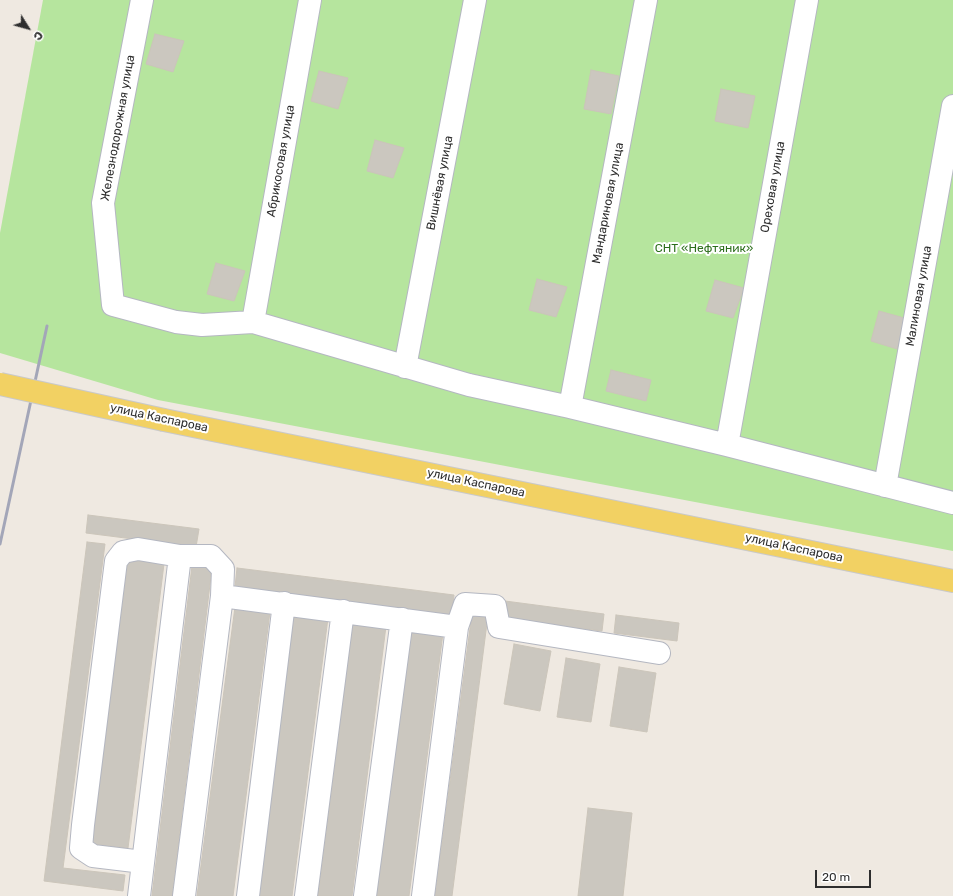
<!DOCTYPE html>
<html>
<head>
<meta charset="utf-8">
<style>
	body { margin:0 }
	#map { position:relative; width:953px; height:896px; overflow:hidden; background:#efe9e1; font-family:Rubik,sans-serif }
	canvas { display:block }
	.north { position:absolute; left:8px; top:8px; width:40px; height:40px; -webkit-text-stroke:3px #fff; paint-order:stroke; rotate:127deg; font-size:11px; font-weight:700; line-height:16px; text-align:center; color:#2e2e2e }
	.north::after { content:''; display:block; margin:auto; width:14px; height:18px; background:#2e2e2e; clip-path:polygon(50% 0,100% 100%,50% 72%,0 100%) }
	.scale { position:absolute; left:815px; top:870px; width:56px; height:18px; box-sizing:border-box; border:2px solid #2e2e2e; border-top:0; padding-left:5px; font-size:12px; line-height:14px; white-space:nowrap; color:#2e2e2e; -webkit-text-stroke:3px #fff; paint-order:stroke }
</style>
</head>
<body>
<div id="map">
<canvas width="953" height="896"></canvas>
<div class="north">С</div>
<div class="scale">20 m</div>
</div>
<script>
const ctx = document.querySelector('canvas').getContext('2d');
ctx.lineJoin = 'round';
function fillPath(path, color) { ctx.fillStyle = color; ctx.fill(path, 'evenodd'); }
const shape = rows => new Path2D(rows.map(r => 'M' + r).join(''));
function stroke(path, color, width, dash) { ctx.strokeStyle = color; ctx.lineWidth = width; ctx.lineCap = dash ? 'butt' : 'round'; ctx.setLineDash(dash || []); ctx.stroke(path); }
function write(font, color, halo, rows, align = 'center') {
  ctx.font = font + ' Rubik,sans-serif'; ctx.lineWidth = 4; ctx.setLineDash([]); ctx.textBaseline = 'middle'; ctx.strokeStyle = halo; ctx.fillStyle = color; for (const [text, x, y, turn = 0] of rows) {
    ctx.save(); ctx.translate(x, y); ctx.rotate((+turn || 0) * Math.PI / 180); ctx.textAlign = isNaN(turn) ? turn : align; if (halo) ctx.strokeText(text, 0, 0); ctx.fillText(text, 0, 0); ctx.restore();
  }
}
const green = shape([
	[43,0,953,0,953,551,158,400,0,353,0,233]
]);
const building = shape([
	[155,34,184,41,173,72,146,64,155,34],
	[591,70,619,76,611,114,584,109,591,70],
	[319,71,348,78,338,109,311,101,319,71],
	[721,89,755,96,748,128,715,121,721,89],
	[375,140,404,148,393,178,367,171,375,140],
	[216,263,245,271,234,301,207,294,216,263],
	[537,279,567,287,556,317,529,310,537,279],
	[715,280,744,288,733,318,706,311,715,280],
	[879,311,908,319,897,349,871,341,879,311],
	[611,370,651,380,646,401,606,391,611,370],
	[88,515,199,529,196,547,86,533,88,515],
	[87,542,105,544,63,868,125,875,123,891,44,881,87,542],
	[128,559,164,564,128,848,92,844,128,559],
	[192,566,212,568,172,896,152,896,192,566],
	[237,568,454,595,452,615,235,587,237,568],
	[505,601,604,614,602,631,503,619,505,601],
	[235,607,270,612,233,896,197,896,235,607],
	[472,613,488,615,452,896,435,896,472,613],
	[294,614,328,618,292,896,258,896,294,614],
	[616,615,679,623,677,641,614,633,616,615],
	[353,622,386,626,352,896,318,896,353,622],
	[410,629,443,633,409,896,376,896,410,629],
	[514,644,551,651,540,711,504,704,514,644],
	[566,658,600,664,591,722,557,717,566,658],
	[619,667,656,673,647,732,610,726,619,667],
	[588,808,632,813,623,896,578,896,588,808]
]);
const minor = shape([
	[142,0,103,203,113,305,176,322,202,325,253,322,469,385,570,407,727,445,953,503],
	[253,322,310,0],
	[405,367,475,0],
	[570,407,646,0],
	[727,445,807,0],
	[885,486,953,106],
	[222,596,457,627],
	[143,862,93,856,81,848,83,825,116,561,123,552,138,549,180,556],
	[139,896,180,556,211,556,223,569,222,596,184,896],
	[248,896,284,603],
	[306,896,343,611],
	[365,896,402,619],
	[423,896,457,627,465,604,495,606,499,627,659,653]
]);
const major = shape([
	[164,420,953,581]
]);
const rail = shape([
	[0,544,47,326]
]);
const majorBridge = shape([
	[0,384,164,420]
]);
const streetNames = [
	["Железнодорожная улица",118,128,-80],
	["Абрикосовая улица",281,161,-80],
	["Вишнёвая улица",440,183,-79],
	["Ореховая улица",773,187,-80],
	["Мандариновая улица",608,203,-79],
	["Малиновая улица",919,296,-80],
	["улица Каспарова",159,418,12],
	["улица Каспарова",476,483,12],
	["улица Каспарова",794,548,12]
];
const parkNames = [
	["СНТ «Нефтяник»",704,249]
];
fillPath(green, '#b6e59e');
fillPath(building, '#cbc7bf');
stroke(building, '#cbc5ba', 1);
stroke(minor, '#b4b7c1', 24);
stroke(major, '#c9c9c9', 24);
stroke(minor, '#fff', 22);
stroke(major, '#f2d163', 22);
stroke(rail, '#a3a6b8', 3);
stroke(majorBridge, '#c9c9c9', 24, []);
stroke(majorBridge, '#f2d163', 22);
write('12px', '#2e2e2e', '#fff', streetNames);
write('12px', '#2c6e1b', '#fff', parkNames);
</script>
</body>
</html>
